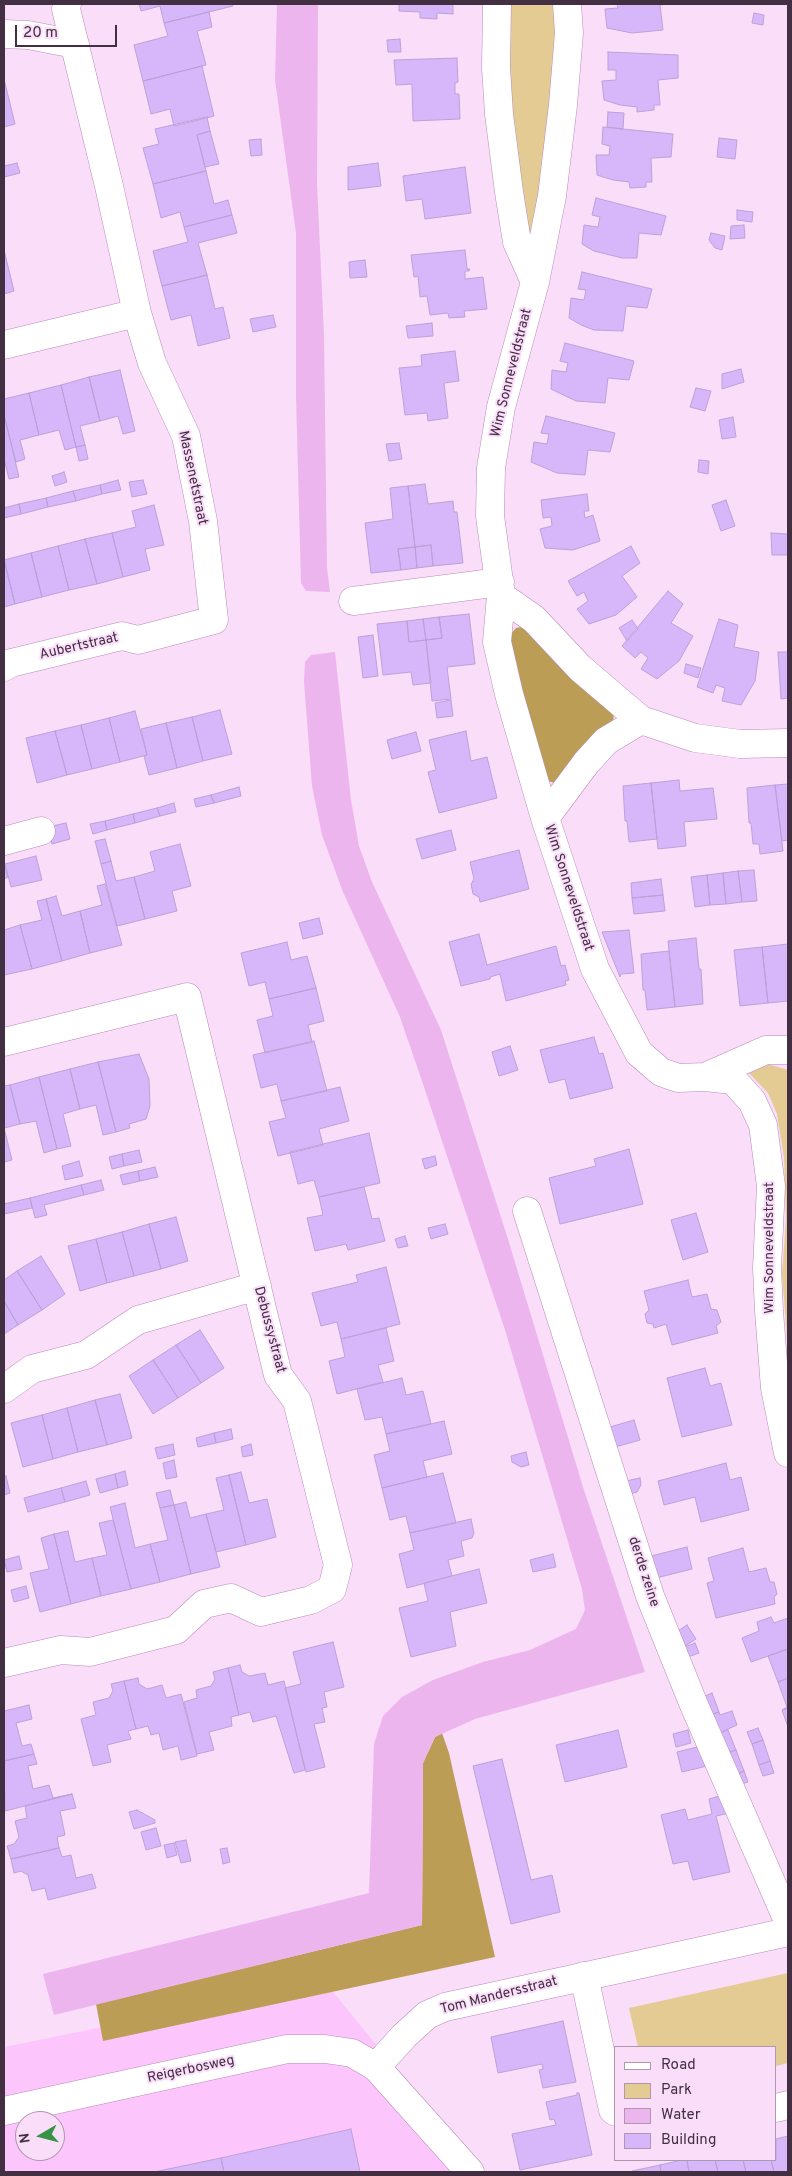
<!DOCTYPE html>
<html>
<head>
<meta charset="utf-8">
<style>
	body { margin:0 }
	#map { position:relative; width:792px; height:2176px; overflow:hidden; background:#faddf9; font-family:Overpass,sans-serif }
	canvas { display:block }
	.frame { position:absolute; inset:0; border:5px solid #422f42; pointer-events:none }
	.legend { position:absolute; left:614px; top:2046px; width:162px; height:115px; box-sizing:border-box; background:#faddf9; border:1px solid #b097b0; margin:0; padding:6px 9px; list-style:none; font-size:15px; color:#422f42 }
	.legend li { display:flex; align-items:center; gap:10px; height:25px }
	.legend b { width:25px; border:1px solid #b097b0 }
	.north { position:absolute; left:15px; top:2111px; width:50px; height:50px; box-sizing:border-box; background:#faddf9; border:1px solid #b097b0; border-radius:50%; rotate:262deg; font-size:14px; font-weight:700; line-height:20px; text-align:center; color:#422f42 }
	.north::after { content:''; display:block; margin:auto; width:18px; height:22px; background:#379446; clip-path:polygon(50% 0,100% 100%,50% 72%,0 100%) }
	.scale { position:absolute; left:15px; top:25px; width:102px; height:22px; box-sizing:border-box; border:2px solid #422f42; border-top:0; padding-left:6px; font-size:15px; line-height:18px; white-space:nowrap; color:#422f42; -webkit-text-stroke:4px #faddf9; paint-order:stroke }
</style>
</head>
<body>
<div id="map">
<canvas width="792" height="2176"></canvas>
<div class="frame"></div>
<ul class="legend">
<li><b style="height:6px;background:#fff"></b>Road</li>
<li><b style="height:14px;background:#e4cb94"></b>Park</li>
<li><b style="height:14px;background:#edb5ed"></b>Water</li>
<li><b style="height:14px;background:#d7b7fa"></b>Building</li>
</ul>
<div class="north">N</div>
<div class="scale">20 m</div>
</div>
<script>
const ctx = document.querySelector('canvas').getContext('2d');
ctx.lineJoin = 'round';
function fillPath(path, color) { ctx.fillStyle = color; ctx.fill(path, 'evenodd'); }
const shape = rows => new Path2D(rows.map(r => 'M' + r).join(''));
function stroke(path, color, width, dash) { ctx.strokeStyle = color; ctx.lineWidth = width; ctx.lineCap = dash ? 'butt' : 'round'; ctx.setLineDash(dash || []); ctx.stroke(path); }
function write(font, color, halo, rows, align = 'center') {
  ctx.font = font + ' Overpass,sans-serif'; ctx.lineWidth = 4; ctx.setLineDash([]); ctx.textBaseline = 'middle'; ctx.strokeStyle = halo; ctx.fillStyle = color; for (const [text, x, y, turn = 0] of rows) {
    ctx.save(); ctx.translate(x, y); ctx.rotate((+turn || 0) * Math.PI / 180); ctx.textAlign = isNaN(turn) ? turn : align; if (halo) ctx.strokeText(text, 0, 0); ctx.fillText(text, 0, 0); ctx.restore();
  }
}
const built = shape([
	[325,1982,480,2172,4,2172,4,2047],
	[25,2121,55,2121,55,2151,25,2151]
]);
const green = shape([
	[509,4,556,4,553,90,535,233,529,234,515,142,508,67],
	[764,1063,788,1070,788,1351,782,1274,786,1220,784,1158,777,1114,768,1093,747,1071],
	[788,1973,788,2063,776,2066,776,2047,638,2047,629,2008]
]);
const forest = shape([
	[526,626,614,713,613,722,556,783,547,781,545,777,510,643,511,634,516,628],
	[442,1733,449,1753,495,1957,103,2041,96,2004,422,1925,423,1763,435,1737]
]);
const water = shape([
	[277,4,318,4,317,183,324,335,327,568,330,592,306,591,301,583,296,396,296,233,275,80],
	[335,652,351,800,359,846,372,882,441,1030,507,1236,583,1487,645,1672,475,1719,435,1737,423,1763,422,1925,54,2015,43,1974,369,1893,374,1744,383,1716,402,1697,433,1680,483,1662,530,1650,576,1629,585,1610,582,1589,505,1330,423,1084,400,1017,343,892,322,835,312,786,304,682,305,662,311,655]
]);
const building = shape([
	[139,4,232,4,233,6,164,23,160,6,141,11,139,4],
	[399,4,453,4,453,14,437,13,437,19,420,18,420,12,399,11,399,4],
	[617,4,670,4,660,5,663,30,632,33,607,28,605,9,618,8,617,4],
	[209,12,212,27,197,31,206,65,143,81,134,45,168,36,164,23,209,12],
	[754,13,764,15,763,25,752,23,754,13],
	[400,39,401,52,388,52,387,40,400,39],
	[608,52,678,55,678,78,658,80,660,105,654,105,654,110,637,112,637,107,620,105,604,100,602,81,616,80,616,70,608,70,608,52],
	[457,58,458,82,455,83,455,94,459,94,460,119,413,121,412,84,396,85,394,60,457,58],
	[202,66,214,116,174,126,170,109,151,114,143,81,202,66],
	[4,79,15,124,4,127,4,79],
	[608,112,624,113,623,129,607,127,608,112],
	[207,117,210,131,197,135,206,171,153,184,143,148,159,144,155,129,207,117],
	[603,127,673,134,671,157,651,158,652,182,646,182,646,187,630,188,629,182,613,180,597,175,596,155,609,155,610,146,602,144,603,127],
	[210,131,219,164,205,167,197,135,210,131],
	[719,138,737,140,735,159,717,157,719,138],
	[261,139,262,155,251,156,249,140,261,139],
	[17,163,20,173,4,177,4,166,17,163],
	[378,163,381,186,348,190,348,167,378,163],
	[465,167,471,213,425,219,422,199,406,201,403,176,465,167],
	[206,171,214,204,228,200,232,215,184,227,180,212,161,218,153,184,206,171],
	[596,198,666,216,661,235,639,233,637,258,622,258,594,251,582,244,584,225,598,227,600,217,592,215,596,198],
	[737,210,753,212,752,222,737,220,737,210],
	[232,215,237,233,198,243,207,275,162,286,153,251,188,242,184,227,232,215],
	[744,225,745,238,730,239,731,226,744,225],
	[711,233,725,236,722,250,715,248,709,240,711,233],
	[4,250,14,291,4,294,4,250],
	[465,250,467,269,470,269,469,271,465,271,465,279,483,277,487,309,464,311,465,317,449,318,448,313,430,315,427,296,420,297,418,276,414,277,411,255,465,250],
	[365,260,367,277,350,278,349,262,365,260],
	[582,272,652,289,647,308,626,306,623,331,594,330,581,325,569,318,571,298,584,300,586,290,578,289,582,272],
	[207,275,215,309,223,307,230,338,198,346,191,315,171,320,162,286,207,275],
	[273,315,276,327,253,332,250,319,273,315],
	[432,323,433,336,408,338,406,326,432,323],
	[565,343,634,361,629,380,608,378,605,403,576,401,551,389,552,370,566,372,568,363,560,361,565,343],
	[455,351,459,381,444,383,448,418,428,421,427,413,405,415,399,368,422,366,421,355,455,351],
	[741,369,744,382,722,389,722,374,741,369],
	[120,370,135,431,123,434,118,416,100,421,89,377,120,370],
	[89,377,100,421,80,426,85,445,76,447,61,385,89,377],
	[61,385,76,447,65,450,59,430,39,435,29,393,61,385],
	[696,388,711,391,705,411,690,407,696,388],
	[29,393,39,435,20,440,25,459,16,462,4,415,4,399,29,393],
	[4,415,19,477,9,479,4,459,4,415],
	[546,416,615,433,610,452,588,450,585,475,557,473,531,462,534,442,547,444,549,434,541,433,546,416],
	[733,417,736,437,722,439,719,420,733,417],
	[399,443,402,459,389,461,386,444,399,443],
	[85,445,88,459,79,461,76,447,85,445],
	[699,460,709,461,708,474,698,472,699,460],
	[64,472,67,482,55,486,52,476,64,472],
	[118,480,121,490,102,494,100,485,118,480],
	[143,480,147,494,132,497,129,482,143,480],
	[425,484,428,504,453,501,454,512,457,512,463,563,433,566,431,545,415,547,408,486,425,484],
	[100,485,102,494,76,501,73,491,100,485],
	[408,486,415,547,398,549,401,570,371,573,365,523,393,519,390,488,408,486],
	[73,491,76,501,48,507,46,498,73,491],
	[587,494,589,511,584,511,585,518,593,515,600,541,573,550,545,548,540,529,552,526,551,517,543,518,541,500,587,494],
	[46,498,48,507,21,514,19,504,46,498],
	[726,500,735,526,721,531,712,505,726,500],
	[19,504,21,514,4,518,4,508,19,504],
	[154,505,164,545,145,549,150,570,123,577,112,533,136,527,132,511,154,505],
	[112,533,123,577,97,584,85,539,112,533],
	[771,533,788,534,788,555,772,555,771,533],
	[85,539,97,584,69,590,58,546,85,539],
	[431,545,433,566,417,568,415,547,431,545],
	[58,546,69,590,42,597,31,553,58,546],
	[631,546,640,563,622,576,637,597,616,615,589,624,577,609,588,601,584,592,577,596,568,581,631,546],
	[415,547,417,568,401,570,398,549,415,547],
	[31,553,42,597,15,604,4,560,31,553],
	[4,560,15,604,4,607,4,560],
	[668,591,683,604,671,623,693,636,679,661,657,679,641,669,648,658,641,652,635,658,622,646,668,591],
	[469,614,475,664,447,667,451,699,432,701,426,640,442,638,439,617,469,614],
	[439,617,442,638,426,640,423,619,439,617],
	[423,619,426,640,409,642,407,621,423,619],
	[719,619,738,625,734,647,759,652,755,681,741,705,722,701,725,688,716,685,713,693,697,687,719,619],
	[632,620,638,629,627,641,619,628,632,620],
	[407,621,409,642,426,640,431,683,413,685,411,672,383,675,377,624,407,621],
	[373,635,378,676,363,678,358,637,373,635],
	[778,652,788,652,788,698,781,699,778,652],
	[686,664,701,668,698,678,684,673,686,664],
	[451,700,453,716,437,718,435,703,451,700],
	[220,710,232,754,203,761,192,717,220,710],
	[135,711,147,755,120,762,109,718,135,711],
	[192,717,203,761,177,768,166,723,192,717],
	[109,718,120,762,92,769,81,725,109,718],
	[166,723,177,768,149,775,144,756,147,755,141,729,166,723],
	[81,725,92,769,67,775,55,731,81,725],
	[55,731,67,775,37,783,26,738,55,731],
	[466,731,471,761,487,757,497,798,439,813,428,772,436,770,429,740,466,731],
	[416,732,421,751,392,759,387,740,416,732],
	[679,780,680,791,713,788,717,819,684,822,686,846,658,849,651,783,679,780],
	[651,783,657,839,629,842,627,821,625,821,623,786,651,783],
	[788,784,788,840,782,841,775,785,788,784],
	[775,785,783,851,760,854,759,844,753,844,751,823,749,823,747,788,775,785],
	[239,787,241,796,214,803,211,795,239,787],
	[211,795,214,803,196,807,194,799,211,795],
	[174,803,176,812,160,816,157,808,174,803],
	[157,808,160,816,135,823,133,814,157,808],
	[133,814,135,823,107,830,105,821,133,814],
	[105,821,107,830,93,834,90,824,105,821],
	[66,823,70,839,52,844,48,827,66,823],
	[451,830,456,850,422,859,416,839,451,830],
	[105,839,111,861,101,864,95,841,105,839],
	[180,844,191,886,172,891,177,911,145,919,134,877,155,871,150,852,180,844],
	[519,850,529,889,480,902,479,897,473,894,471,884,474,879,470,862,519,850],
	[36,856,42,880,11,887,5,864,36,856],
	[111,861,116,881,134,877,145,919,117,926,101,864,111,861],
	[4,864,8,877,4,879,4,864],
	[754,870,757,901,742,902,738,871,754,870],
	[738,871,742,902,726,904,723,873,738,871],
	[723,873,726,904,710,905,707,875,723,873],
	[707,875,710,905,695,907,691,877,707,875],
	[661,879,663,895,632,898,631,883,661,879],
	[105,884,122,945,90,953,80,911,102,905,97,886,105,884],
	[663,895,665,911,634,914,632,898,663,895],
	[56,896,62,916,80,911,90,953,62,961,46,899,56,896],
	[46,899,62,961,32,969,20,925,42,920,37,901,46,899],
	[319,918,323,934,303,939,299,923,319,918],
	[20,925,32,969,4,975,4,930,20,925],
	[629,930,634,973,621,974,620,977,602,932,629,930],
	[479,934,487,965,556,946,561,966,565,965,569,980,565,981,566,985,506,1001,500,974,490,977,490,979,461,986,449,942,479,934],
	[696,938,699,969,701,969,703,1004,675,1007,668,941,696,938],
	[287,942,291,960,307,956,316,988,269,999,265,982,249,986,241,953,287,942],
	[788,944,788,1001,768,1003,762,947,788,944],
	[762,947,768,1003,740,1006,734,950,762,947],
	[669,951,675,1007,647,1010,645,990,643,990,641,954,669,951],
	[316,988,324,1021,308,1025,312,1042,265,1053,257,1020,273,1016,269,999,316,988],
	[594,1037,599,1054,603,1053,613,1088,570,1099,565,1079,549,1083,540,1050,594,1037],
	[314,1041,327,1091,281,1101,277,1084,261,1088,253,1055,314,1041],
	[510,1046,518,1070,499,1076,492,1052,510,1046],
	[139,1054,149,1079,150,1106,146,1119,129,1124,130,1128,116,1132,98,1062,139,1054],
	[98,1062,116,1132,103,1135,96,1105,80,1109,70,1069,98,1062],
	[70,1069,80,1109,63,1114,71,1146,57,1149,39,1077,70,1069],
	[39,1077,57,1149,44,1153,36,1121,20,1124,10,1085,39,1077],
	[10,1085,20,1124,4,1128,12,1160,4,1162,4,1086,10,1085],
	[340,1087,349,1121,319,1129,323,1145,278,1156,269,1122,286,1118,281,1101,340,1087],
	[369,1133,380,1183,319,1197,314,1180,298,1184,290,1152,369,1133],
	[629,1149,643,1204,560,1224,549,1178,596,1166,594,1159,629,1149],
	[139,1150,142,1162,124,1166,122,1154,139,1150],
	[122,1154,124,1166,112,1169,109,1157,122,1154],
	[435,1156,437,1165,425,1169,422,1159,435,1156],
	[79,1161,83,1176,65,1180,62,1166,79,1161],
	[155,1167,158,1177,140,1181,138,1171,155,1167],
	[138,1171,140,1181,123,1185,120,1175,138,1171],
	[101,1180,104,1190,84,1195,81,1185,101,1180],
	[81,1185,84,1195,44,1205,47,1215,35,1218,30,1198,81,1185],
	[364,1187,372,1219,379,1218,385,1241,348,1250,346,1244,315,1251,307,1218,323,1215,319,1197,364,1187],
	[30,1198,32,1208,4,1214,4,1204,30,1198],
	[696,1213,708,1252,683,1260,671,1220,696,1213],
	[176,1217,188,1261,161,1269,149,1224,176,1217],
	[149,1224,161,1269,134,1276,122,1232,149,1224],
	[445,1224,448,1234,431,1239,428,1228,445,1224],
	[122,1232,134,1276,107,1283,96,1239,122,1232],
	[405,1236,408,1246,398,1248,395,1239,405,1236],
	[96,1239,107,1283,80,1291,68,1246,96,1239],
	[41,1256,65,1294,42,1310,17,1271,41,1256],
	[386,1267,400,1324,341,1339,337,1322,321,1326,312,1293,358,1282,356,1275,386,1267],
	[17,1271,42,1310,18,1325,4,1301,4,1280,17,1271],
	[688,1280,692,1297,707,1294,711,1309,717,1310,721,1322,716,1326,718,1333,672,1345,666,1324,654,1328,653,1324,647,1323,645,1314,649,1310,644,1291,688,1280],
	[4,1301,18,1325,4,1334,4,1301],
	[386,1328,394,1361,378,1365,383,1382,337,1394,329,1361,345,1357,341,1339,386,1328],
	[200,1330,224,1368,201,1383,176,1345,200,1330],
	[176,1345,201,1383,178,1398,153,1360,176,1345],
	[153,1360,178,1398,153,1414,129,1376,153,1360],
	[705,1368,710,1386,721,1383,732,1425,682,1437,667,1378,705,1368],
	[402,1378,406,1395,423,1391,431,1424,386,1434,382,1417,365,1420,357,1389,402,1378],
	[120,1394,132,1438,107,1445,95,1400,120,1394],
	[95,1400,107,1445,78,1452,67,1408,95,1400],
	[67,1408,78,1452,53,1459,42,1415,67,1408],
	[42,1415,53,1459,23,1467,11,1423,42,1415],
	[634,1420,640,1440,615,1447,610,1427,634,1420],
	[444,1421,452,1454,423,1461,427,1477,382,1488,374,1455,390,1451,386,1434,444,1421],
	[231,1429,233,1439,216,1443,214,1433,231,1429],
	[214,1433,216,1443,198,1447,196,1438,214,1433],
	[173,1444,175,1455,158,1459,155,1448,173,1444],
	[251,1444,253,1455,243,1457,241,1447,251,1444],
	[526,1452,529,1465,521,1467,512,1462,511,1456,526,1452],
	[174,1460,177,1477,166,1479,163,1463,174,1460],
	[726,1463,730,1480,741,1477,749,1510,701,1522,695,1497,664,1505,658,1481,726,1463],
	[125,1471,128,1485,118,1488,115,1474,125,1471],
	[241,1472,249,1503,267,1499,276,1537,246,1545,229,1475,241,1472],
	[443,1473,456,1523,410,1533,406,1516,390,1520,382,1488,443,1473],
	[115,1474,118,1488,100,1493,96,1479,115,1474],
	[229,1475,246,1545,216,1552,206,1514,224,1510,216,1478,229,1475],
	[6,1476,10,1493,4,1495,4,1477,6,1476],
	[640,1478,641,1485,637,1492,630,1494,626,1481,640,1478],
	[86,1481,90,1495,65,1502,61,1488,86,1481],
	[61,1488,65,1502,28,1512,24,1498,61,1488],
	[170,1490,174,1505,160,1508,156,1493,170,1490],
	[186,1502,190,1518,206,1514,220,1567,191,1574,174,1505,186,1502],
	[125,1503,135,1548,150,1544,160,1582,131,1589,110,1507,125,1503],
	[174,1505,191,1574,160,1582,150,1544,168,1540,160,1508,174,1505],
	[471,1519,474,1533,472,1538,461,1541,464,1556,448,1560,452,1576,407,1588,399,1554,414,1550,410,1533,471,1519],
	[113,1520,131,1589,101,1596,92,1558,107,1555,99,1523,113,1520],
	[68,1531,75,1562,92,1558,101,1596,71,1604,54,1534,68,1531],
	[54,1534,71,1604,40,1612,30,1573,49,1569,41,1538,54,1534],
	[687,1547,692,1569,652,1579,647,1557,687,1547],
	[743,1548,749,1572,766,1568,770,1582,774,1582,777,1594,774,1597,775,1604,716,1618,707,1583,714,1581,708,1558,743,1548],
	[553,1554,556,1567,533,1572,530,1560,553,1554],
	[19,1556,22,1569,7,1572,4,1560,19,1556],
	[479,1569,487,1603,450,1612,456,1646,411,1657,399,1608,428,1601,424,1583,479,1569],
	[26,1586,29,1598,14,1602,11,1590,26,1586],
	[771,1617,774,1623,788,1618,788,1649,751,1662,742,1638,759,1631,757,1622,771,1617],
	[687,1625,696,1639,682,1648,673,1634,687,1625],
	[333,1642,344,1687,324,1692,327,1707,322,1708,325,1722,314,1724,325,1767,306,1772,285,1688,301,1684,293,1652,333,1642],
	[695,1643,699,1653,688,1657,685,1647,695,1643],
	[788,1649,788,1678,778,1682,768,1656,788,1649],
	[240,1665,242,1672,249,1676,265,1673,268,1685,284,1681,305,1770,294,1773,276,1716,253,1722,250,1712,239,1715,228,1668,240,1665],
	[228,1668,239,1715,231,1717,232,1726,209,1732,214,1750,197,1754,184,1702,197,1698,196,1690,211,1686,215,1679,213,1672,228,1668],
	[138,1678,139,1684,147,1689,162,1685,166,1698,181,1694,197,1756,181,1760,178,1746,163,1750,159,1733,151,1735,148,1726,136,1729,124,1681,138,1678],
	[788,1678,788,1708,782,1710,787,1707,778,1682,788,1678],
	[124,1681,136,1729,128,1731,131,1739,107,1745,111,1762,93,1766,81,1719,96,1715,93,1702,109,1698,113,1691,111,1684,124,1681],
	[712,1693,719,1712,710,1715,703,1697,712,1693],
	[29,1705,32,1719,16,1723,22,1746,31,1744,34,1754,4,1761,4,1711,29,1705],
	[788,1708,788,1727,782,1710,788,1708],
	[732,1711,737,1725,717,1734,710,1715,719,1712,720,1715,732,1711],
	[758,1728,763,1740,752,1744,747,1732,758,1728],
	[618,1730,627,1767,565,1782,556,1745,618,1730],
	[688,1730,691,1743,676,1747,673,1734,688,1730],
	[728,1730,736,1750,725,1754,717,1734,728,1730],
	[763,1740,770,1761,759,1765,752,1744,763,1740],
	[701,1746,707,1766,682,1772,677,1752,701,1746],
	[736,1750,744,1771,733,1776,725,1754,736,1750],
	[34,1754,37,1764,28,1766,33,1789,49,1785,53,1798,72,1794,5,1811,4,1761,34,1754],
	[502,1759,531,1880,552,1875,560,1912,511,1924,473,1766,502,1759],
	[770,1761,774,1773,763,1776,759,1765,770,1761],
	[744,1771,748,1782,736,1786,733,1776,744,1771],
	[72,1794,76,1808,60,1811,65,1835,57,1837,59,1848,11,1859,7,1846,14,1844,19,1837,15,1821,27,1818,25,1806,72,1794],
	[723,1795,730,1813,716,1816,730,1872,693,1880,688,1861,673,1864,661,1815,685,1809,688,1820,712,1814,709,1799,723,1795],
	[137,1810,155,1820,155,1823,134,1829,129,1812,137,1810],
	[156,1828,161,1846,146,1850,141,1832,156,1828],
	[186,1840,191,1861,181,1863,175,1842,186,1840],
	[174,1843,177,1855,167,1858,164,1845,174,1843],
	[59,1848,62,1857,71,1855,76,1878,92,1874,96,1888,48,1900,45,1888,32,1891,28,1875,21,1871,14,1873,11,1859,59,1848],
	[227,1848,230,1862,223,1864,220,1849,227,1848],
	[563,2021,576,2082,543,2088,539,2070,543,2069,542,2064,498,2073,491,2037,563,2021],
	[577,2093,579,2093,592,2155,520,2170,512,2134,556,2125,554,2119,550,2120,546,2102,577,2095,577,2093],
	[351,2129,360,2172,224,2172,221,2158,351,2129],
	[788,2136,788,2172,774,2172,771,2160,776,2160,776,2139,788,2136],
	[221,2158,224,2172,154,2172,221,2158],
	[682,2160,687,2160,689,2172,661,2172,660,2165,682,2160],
	[687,2160,715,2160,718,2172,689,2172,687,2160],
	[715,2160,743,2160,746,2172,718,2172,715,2160],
	[743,2160,771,2160,774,2172,746,2172,743,2160],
	[660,2165,661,2172,633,2172,632,2171,660,2165]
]);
const street = shape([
	[497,4,496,68,499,114,509,192,517,242,535,282],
	[567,4,569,33,563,105,552,196,535,282,501,407,491,468,490,516,501,596,534,619,580,668,641,720,695,738,740,744,788,743],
	[4,34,28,35,75,44],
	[4,345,137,313],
	[501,596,497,642,509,694,545,818,595,969,639,1053,661,1072,678,1078,705,1077,733,1080,752,1101,763,1125,771,1186,767,1268,769,1311,775,1388,788,1453],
	[353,601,500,582],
	[4,667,11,663,122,636,138,640,214,620,203,521,186,436,152,363,137,313,109,186,66,9,67,4],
	[545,818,586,763,606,741,641,720],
	[4,841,41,831],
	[4,1042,187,997,278,1375,297,1401,338,1565,332,1589,311,1600,261,1612,231,1598,204,1604,176,1630,90,1652,61,1650,4,1663],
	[705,1077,766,1050,788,1050],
	[527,1211,650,1596,694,1705,788,1921],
	[4,1389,32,1369,86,1355,138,1320,257,1286],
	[584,1976,613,2110,616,2112],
	[376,2067,404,2036,427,2015,445,2007,788,1932],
	[776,2108,788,2105]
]);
const secondary = shape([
	[4,2111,287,2049,325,2049,352,2053,376,2067,470,2172]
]);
const streetNames = [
	["Wim Sonneveldstraat",512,373,-76],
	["Massenetstraat",192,478,78],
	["Aubertstraat",79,647,-13],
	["Wim Sonneveldstraat",568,888,72],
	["Wim Sonneveldstraat",770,1248,-90],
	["Debussystraat",269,1330,75],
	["derde zeine",643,1572,72],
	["Tom Mandersstraat",499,1996,-14],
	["Reigerbosweg",191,2070,-12]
];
fillPath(built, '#fcc6fc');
fillPath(green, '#e4cb94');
fillPath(forest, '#bc9d56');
fillPath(water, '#edb5ed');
fillPath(building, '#d7b7fa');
stroke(building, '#bca1d8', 1);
stroke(street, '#b88bb8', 29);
stroke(secondary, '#b88bb8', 29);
stroke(street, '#fff', 28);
stroke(secondary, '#fff', 28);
write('14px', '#422f42', '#faddf9', streetNames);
</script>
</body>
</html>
